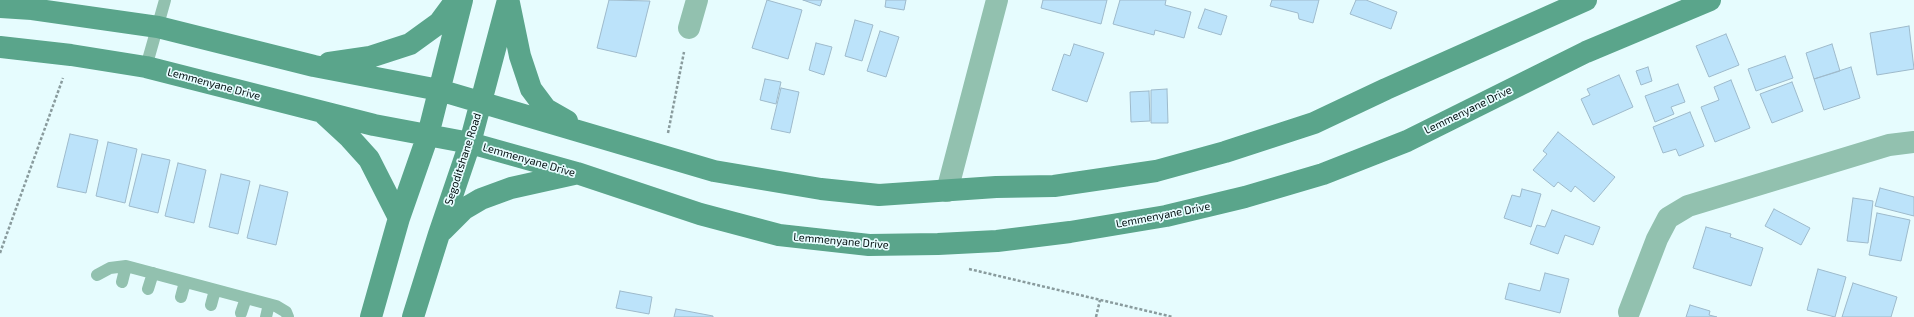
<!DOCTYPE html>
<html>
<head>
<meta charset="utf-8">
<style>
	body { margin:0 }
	canvas { display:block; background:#e6fcfe }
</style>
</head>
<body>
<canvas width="1914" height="317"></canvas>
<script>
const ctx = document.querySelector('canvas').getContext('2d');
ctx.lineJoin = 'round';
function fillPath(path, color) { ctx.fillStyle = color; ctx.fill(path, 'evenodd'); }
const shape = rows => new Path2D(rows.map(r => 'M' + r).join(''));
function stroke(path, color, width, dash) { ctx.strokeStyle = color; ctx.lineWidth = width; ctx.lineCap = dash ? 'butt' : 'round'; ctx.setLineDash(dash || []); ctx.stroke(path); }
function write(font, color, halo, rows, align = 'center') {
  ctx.font = font + ' "Exo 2",sans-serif'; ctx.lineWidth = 3.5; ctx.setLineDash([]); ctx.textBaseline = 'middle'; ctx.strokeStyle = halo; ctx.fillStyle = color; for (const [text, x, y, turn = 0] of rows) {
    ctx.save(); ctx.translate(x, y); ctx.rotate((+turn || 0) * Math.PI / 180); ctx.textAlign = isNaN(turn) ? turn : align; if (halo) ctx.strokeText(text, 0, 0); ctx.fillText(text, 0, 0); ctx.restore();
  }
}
const building = shape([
	[609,0,650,1,636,57,597,48,609,0],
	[767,0,802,10,788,59,752,48,767,0],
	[803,0,822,0,820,6,803,0],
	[886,0,906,0,904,10,885,7,886,0],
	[1043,0,1107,0,1101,24,1041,8,1043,0],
	[1120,0,1166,0,1165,5,1191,12,1184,38,1155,30,1154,35,1113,24,1120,0],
	[1272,0,1319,0,1313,23,1299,19,1298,13,1270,6,1272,0],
	[1356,0,1366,0,1397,12,1391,29,1350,14,1356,0],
	[1205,9,1227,16,1221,35,1198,28,1205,9],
	[855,20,873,25,862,61,845,56,855,20],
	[1909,26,1914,69,1877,75,1870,33,1909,26],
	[880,31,899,37,886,77,867,71,880,31],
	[1726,34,1739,65,1709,77,1696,46,1726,34],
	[816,43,832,47,824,75,809,70,816,43],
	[1074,44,1104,53,1087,102,1052,90,1064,54,1070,56,1074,44],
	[1832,44,1840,71,1814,79,1806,53,1832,44],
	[1785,56,1793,78,1756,91,1748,69,1785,56],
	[1648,67,1652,81,1641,85,1636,71,1648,67],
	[1851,67,1860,98,1824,110,1814,79,1851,67],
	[1619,75,1633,107,1593,125,1581,99,1590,95,1587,89,1619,75],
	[765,79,781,82,776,104,760,100,765,79],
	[1731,80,1750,128,1715,142,1701,107,1719,100,1714,87,1731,80],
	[1792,82,1803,111,1772,123,1760,94,1792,82],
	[1678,84,1685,102,1671,107,1674,114,1655,122,1645,96,1678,84],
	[781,88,799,92,790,133,771,129,781,88],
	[1167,89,1168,123,1151,123,1151,90,1167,89],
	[1149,91,1150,121,1131,122,1130,92,1149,91],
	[1690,112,1704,146,1679,156,1676,149,1663,153,1653,127,1690,112],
	[1558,132,1615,177,1594,202,1575,186,1571,192,1558,182,1554,187,1533,170,1547,154,1543,151,1558,132],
	[70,134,98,140,86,193,57,187,70,134],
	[108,142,137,149,125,203,96,196,108,142],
	[142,154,170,160,158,213,129,206,142,154],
	[178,163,206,170,194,223,165,216,178,163],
	[221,174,250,181,238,234,209,227,221,174],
	[260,185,288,192,276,245,247,238,260,185],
	[1880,188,1914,197,1914,216,1875,206,1880,188],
	[1522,189,1541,194,1531,227,1504,218,1512,195,1520,197,1522,189],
	[1853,198,1873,201,1868,243,1847,241,1853,198],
	[1774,209,1810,228,1801,245,1765,226,1774,209],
	[1552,210,1600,227,1593,245,1565,235,1558,254,1530,244,1537,225,1545,227,1552,210],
	[1877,213,1910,220,1901,261,1869,255,1877,213],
	[1706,227,1731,234,1730,237,1763,248,1751,286,1693,268,1706,227],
	[1818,269,1846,277,1835,317,1807,310,1818,269],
	[1545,273,1569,279,1560,313,1505,299,1509,283,1540,291,1545,273],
	[1853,283,1897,297,1891,317,1842,317,1853,283],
	[620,291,652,297,649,314,616,308,620,291],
	[1690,305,1710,311,1709,315,1717,317,1686,317,1690,305],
	[676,309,713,316,713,317,674,317,676,309]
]);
const path = shape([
	[668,133,684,52],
	[0,253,63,78],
	[969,269,1173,317],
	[1096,317,1100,300]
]);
const lane = shape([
	[146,67,165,0],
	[97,275,110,268,126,266,276,306,286,312,288,317],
	[122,282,126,266],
	[148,289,153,273],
	[181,297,185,282],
	[211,305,215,290],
	[241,313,246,298],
	[266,317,269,304]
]);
const street = shape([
	[689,28,697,0],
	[947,191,997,0],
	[1629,312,1657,239,1668,218,1688,206,1889,145,1914,142]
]);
const secondary = shape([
	[509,3,520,56,531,89,546,109,567,121],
	[0,7,32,9,158,27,314,66,439,90,714,171,821,189,879,195,996,187,1054,186,1156,171,1225,152,1314,123,1386,89,1586,0],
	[0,47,71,55,146,67,374,125,470,143,577,173,700,214,779,235,869,245,938,244,997,241,1070,232,1166,216,1245,197,1323,174,1407,141,1586,52,1710,0],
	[329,63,370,57,410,44,439,23,456,0],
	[324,114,350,138,369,159,399,218],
	[443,230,464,209,481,199,511,188,574,174],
	[371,317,399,218,428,135,462,0],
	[413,317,439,234,470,143,508,0]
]);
const streetNames = [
	["Lemmenyane Drive",214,84,15],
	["Lemmenyane Drive",1468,110,-26],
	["Segoditshane Road",463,159,-72],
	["Lemmenyane Drive",529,160,16],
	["Lemmenyane Drive",1163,215,-11],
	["Lemmenyane Drive",841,241,5]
];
fillPath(building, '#bce3fa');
stroke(building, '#9ebacb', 1);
stroke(path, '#899b9d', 2.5, [3, 2]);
stroke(lane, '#92c1af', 12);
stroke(street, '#92c1af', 22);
stroke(secondary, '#5aa58b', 22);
write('11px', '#030e0f', '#e6fcfe', streetNames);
</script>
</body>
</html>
